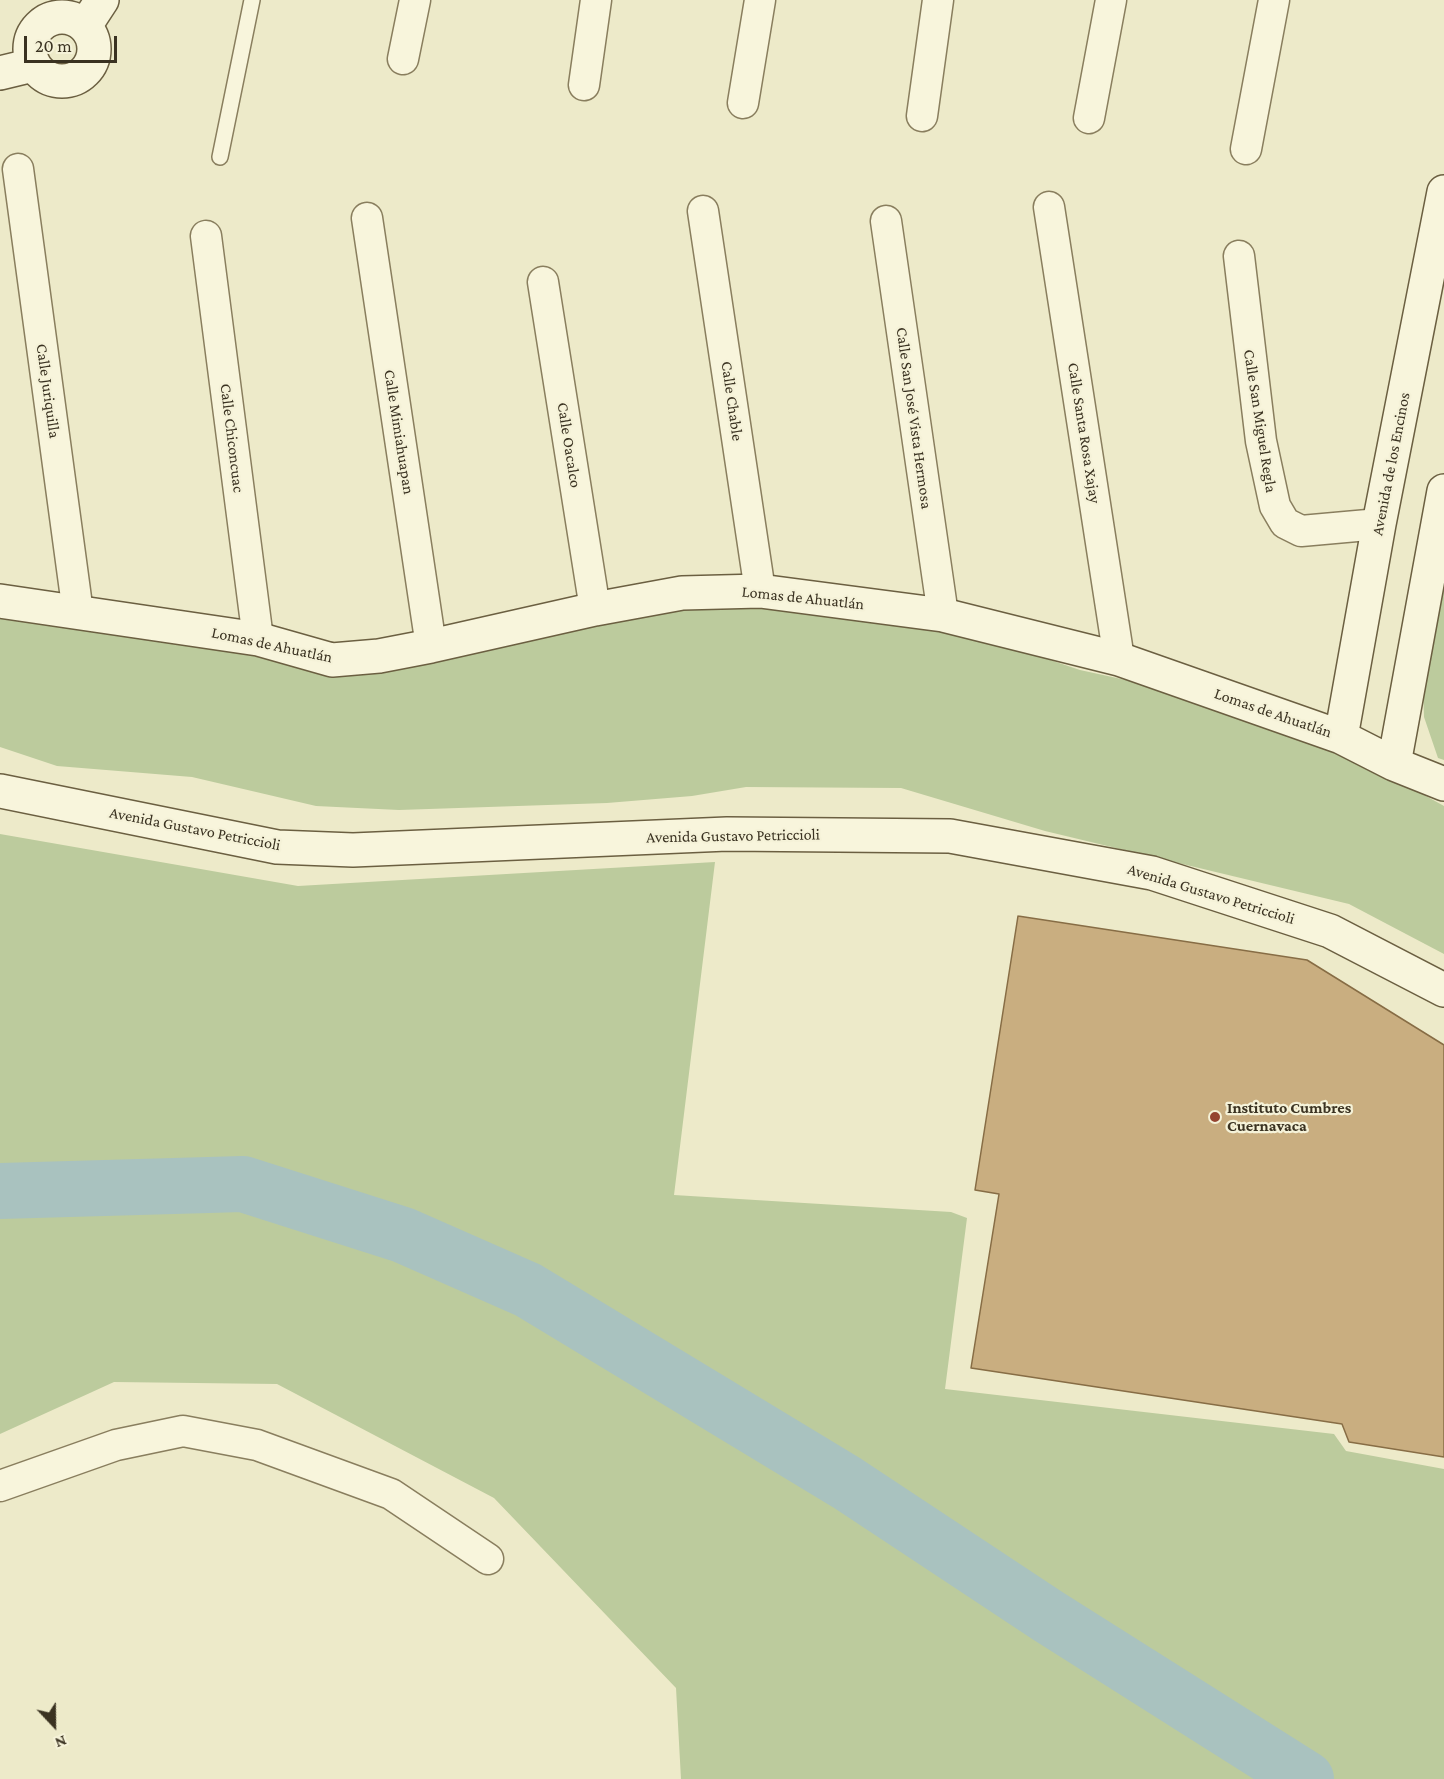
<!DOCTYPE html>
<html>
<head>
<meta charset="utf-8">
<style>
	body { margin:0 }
	#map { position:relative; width:1444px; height:1779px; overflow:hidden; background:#edeac9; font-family:"Crimson Pro",serif }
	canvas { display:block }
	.north { position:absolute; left:24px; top:1695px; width:60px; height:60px; -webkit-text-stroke:4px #f5f2d8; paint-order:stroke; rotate:158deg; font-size:16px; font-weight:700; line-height:24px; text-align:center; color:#3a3221 }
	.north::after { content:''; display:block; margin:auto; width:21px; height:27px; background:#3a3221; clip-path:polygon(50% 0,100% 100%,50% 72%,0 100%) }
	.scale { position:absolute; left:24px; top:36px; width:93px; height:27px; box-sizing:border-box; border:3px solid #3a3221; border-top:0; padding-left:8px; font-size:18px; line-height:21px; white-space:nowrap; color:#3a3221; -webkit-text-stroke:4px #f5f2d8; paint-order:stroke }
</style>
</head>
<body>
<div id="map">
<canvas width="1444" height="1779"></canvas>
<div class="north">N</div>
<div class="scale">20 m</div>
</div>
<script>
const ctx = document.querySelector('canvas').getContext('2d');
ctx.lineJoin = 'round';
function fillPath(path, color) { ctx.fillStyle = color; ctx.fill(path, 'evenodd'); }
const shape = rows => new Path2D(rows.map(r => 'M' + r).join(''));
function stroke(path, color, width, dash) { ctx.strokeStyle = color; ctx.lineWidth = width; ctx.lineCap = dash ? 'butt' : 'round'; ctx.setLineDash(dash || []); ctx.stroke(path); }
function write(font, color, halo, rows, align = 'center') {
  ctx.font = font + ' "Crimson Pro",serif'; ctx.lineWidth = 4.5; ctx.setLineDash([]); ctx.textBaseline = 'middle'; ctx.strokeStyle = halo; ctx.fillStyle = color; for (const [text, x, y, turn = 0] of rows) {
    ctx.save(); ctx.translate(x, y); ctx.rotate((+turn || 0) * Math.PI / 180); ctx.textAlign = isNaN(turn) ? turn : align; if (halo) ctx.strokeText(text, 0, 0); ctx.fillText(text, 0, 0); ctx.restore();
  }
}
const green = shape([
	[1444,552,1444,760,1438,758,1424,717,1422,657],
	[0,591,322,657,688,594,949,626,1080,670,1209,698,1296,724,1444,806,1444,954,1349,904,1045,831,901,788,746,787,692,796,607,803,399,810,316,806,192,777,57,766,0,747],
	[0,834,298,886,715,862,674,1195,951,1212,967,1218,945,1389,1334,1434,1346,1451,1444,1469,1444,1779,681,1779,676,1688,494,1498,277,1384,114,1382,0,1434]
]);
const river = shape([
	[0,1191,243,1184,403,1235,528,1290,847,1483,1048,1616,1306,1779]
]);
const building = shape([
	[1018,916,1307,960,1444,1045,1444,1457,1349,1442,1342,1424,971,1368,999,1194,975,1190,1018,916]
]);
const lane = shape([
	[220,157,252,0]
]);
const street = shape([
	[403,59,415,0],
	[584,85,596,0],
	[743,103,760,0],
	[922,116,938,0],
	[1089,118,1111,0],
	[1246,149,1274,0],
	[18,169,78,613],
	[1049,207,1119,659],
	[703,211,760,591],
	[367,218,431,646],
	[886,221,943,615],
	[206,236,258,639],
	[1239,256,1261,441,1275,506,1285,523,1301,531,1379,524],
	[543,282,595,609],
	[0,1486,116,1445,183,1431,257,1445,391,1494,488,1559]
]);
const secondary = shape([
	'30 49a32 32 0 1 1 64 0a32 32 0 1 1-64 0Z',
	[85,26,102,0],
	[0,73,33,65],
	[0,601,258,639,332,660,379,656,431,646,595,609,682,593,760,591,943,615,1119,659,1341,737,1394,764,1444,784],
	[1341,737,1379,524,1444,192],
	[1394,764,1444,491],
	[0,791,277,847,353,850,727,834,950,836,1152,873,1330,931,1444,990]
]);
const markers = [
	[1215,1117,6,"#954430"]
];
const streetNames = [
	["Calle Juriquilla",48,391,82],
	["Calle Chable",732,401,82],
	["Calle San José Vista Hermosa",914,418,82],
	["Calle San Miguel Regla",1260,421,81],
	["Calle Mimiahuapan",399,432,81],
	["Calle Santa Rosa Xajay",1084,433,81],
	["Calle Chiconcuac",232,438,83],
	["Calle Oacalco",569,445,81],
	["Avenida de los Encinos",1391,464,-79],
	["Lomas de Ahuatlán",803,598,6],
	["Lomas de Ahuatlán",272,645,12],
	["Lomas de Ahuatlán",1273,713,19],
	["Avenida Gustavo Petriccioli",195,829,11],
	["Avenida Gustavo Petriccioli",733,836,-1],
	["Avenida Gustavo Petriccioli",1211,894,17]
];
const poiNames = [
	["Instituto Cumbres",1227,1108],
	["Cuernavaca",1227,1126]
];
fillPath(green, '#bccb9d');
stroke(river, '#a9c2bf', 56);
fillPath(building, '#c9ae80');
stroke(building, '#876d45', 1.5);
stroke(lane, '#897e5e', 18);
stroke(street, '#897e5e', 33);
stroke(secondary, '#6b5f41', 36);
stroke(lane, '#f8f5dc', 15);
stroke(street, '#f8f5dc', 30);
stroke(secondary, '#f8f5dc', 33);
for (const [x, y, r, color] of markers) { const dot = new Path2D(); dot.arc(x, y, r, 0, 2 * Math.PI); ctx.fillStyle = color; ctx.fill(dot); stroke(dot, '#f5f2d8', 2); }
write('16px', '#3a3221', '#f5f2d8', streetNames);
write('bold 16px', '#3a3221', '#f5f2d8', poiNames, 'left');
</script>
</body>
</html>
